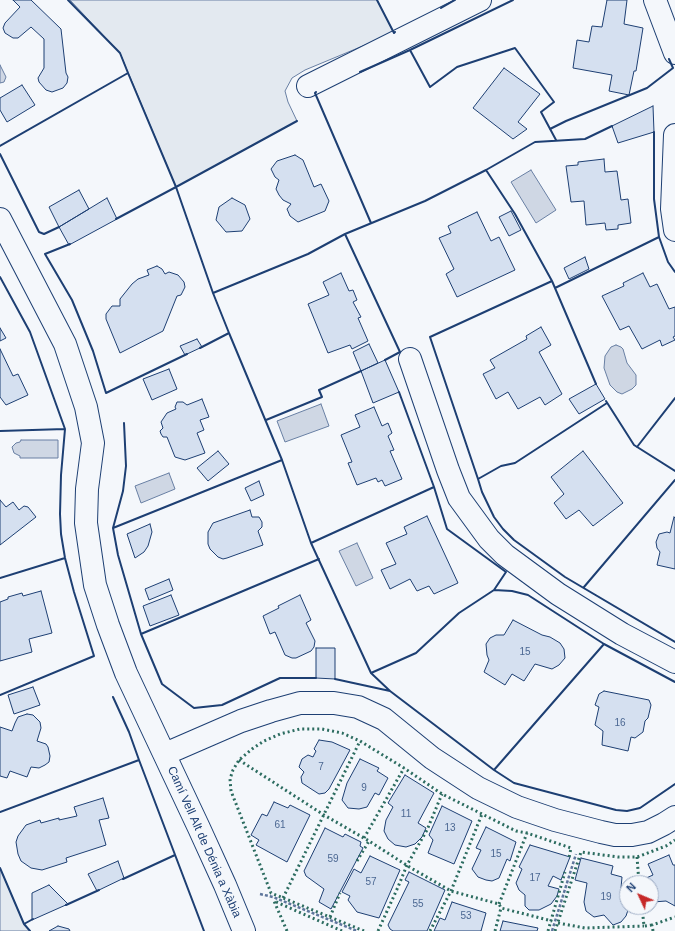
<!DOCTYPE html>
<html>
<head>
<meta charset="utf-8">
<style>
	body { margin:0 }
	#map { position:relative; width:675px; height:931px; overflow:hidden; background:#f4f7fb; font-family:Helvetica,sans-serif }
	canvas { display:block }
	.north { position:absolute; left:619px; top:875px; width:40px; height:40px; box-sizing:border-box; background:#f4f7fb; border:1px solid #9eadc5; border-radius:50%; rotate:314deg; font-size:11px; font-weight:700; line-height:16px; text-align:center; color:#1d3f73 }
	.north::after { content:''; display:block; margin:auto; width:14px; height:18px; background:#c62828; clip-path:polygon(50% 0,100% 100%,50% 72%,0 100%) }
</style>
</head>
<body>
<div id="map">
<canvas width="675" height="931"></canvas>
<div class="north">N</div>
</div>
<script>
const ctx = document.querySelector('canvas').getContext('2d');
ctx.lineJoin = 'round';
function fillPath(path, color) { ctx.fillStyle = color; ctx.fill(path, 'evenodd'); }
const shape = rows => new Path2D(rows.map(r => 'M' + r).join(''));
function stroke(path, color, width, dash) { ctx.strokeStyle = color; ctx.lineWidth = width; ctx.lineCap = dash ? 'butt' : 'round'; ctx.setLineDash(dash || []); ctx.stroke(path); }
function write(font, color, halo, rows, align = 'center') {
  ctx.font = font + ' Helvetica,sans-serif'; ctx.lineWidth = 3; ctx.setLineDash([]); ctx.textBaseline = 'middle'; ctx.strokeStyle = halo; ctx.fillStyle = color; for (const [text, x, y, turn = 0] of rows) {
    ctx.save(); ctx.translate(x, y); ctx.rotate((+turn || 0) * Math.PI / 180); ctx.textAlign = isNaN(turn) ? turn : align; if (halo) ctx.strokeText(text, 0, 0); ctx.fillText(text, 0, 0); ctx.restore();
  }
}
const green = shape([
	[70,0,377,0,394,33,305,70,292,78,285,91,288,102,297,121,176,187,120,53,70,0],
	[0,868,24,924,30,931,0,931,0,868]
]);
const water = shape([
	[0,65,6,77,4,82,0,83,0,65],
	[531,170,556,210,536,223,511,182,531,170],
	[616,345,621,347,623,349,627,363,636,375,636,385,632,389,622,394,617,392,610,385,604,368,605,356,611,347,616,345],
	[321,404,329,426,285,442,277,421,321,404],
	[21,440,58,440,58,458,20,458,20,456,14,453,12,447,16,443,20,442,21,440],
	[169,473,175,489,141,503,135,486,169,473],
	[357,543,373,578,356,586,339,551,357,543]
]);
const building = shape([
	[13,0,31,0,61,29,66,73,68,77,67,83,63,88,52,92,46,90,39,82,38,78,44,68,44,39,31,27,18,38,13,38,5,33,3,28,5,23,20,7,13,0],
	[607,0,627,0,624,24,643,28,636,71,634,71,629,95,609,91,612,75,573,68,577,40,589,42,592,26,602,27,607,0],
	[504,68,540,94,518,122,527,129,513,139,473,108,504,68],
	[22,85,35,105,7,122,0,110,0,98,22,85],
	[653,106,654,132,618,143,612,126,653,106],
	[295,155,303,160,314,187,321,184,329,201,325,211,298,222,290,216,287,209,291,204,283,200,279,195,276,189,279,180,275,177,271,169,277,161,295,155],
	[604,159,605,172,617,171,621,200,628,199,631,223,618,225,618,229,606,230,605,223,586,225,584,201,571,202,566,166,578,165,578,162,604,159],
	[79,190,89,209,59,227,49,207,79,190],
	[107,198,117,219,69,245,59,227,107,198],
	[232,198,245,205,250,219,242,231,226,232,216,220,219,207,232,198],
	[511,211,521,230,509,236,499,217,511,211],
	[477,212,491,241,499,237,515,270,457,297,446,274,454,269,439,238,451,233,448,226,477,212],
	[585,257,589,269,569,279,564,268,585,257],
	[157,266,162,269,165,274,169,272,178,275,184,282,185,287,181,295,177,296,163,331,120,353,106,319,106,314,112,306,120,306,120,299,132,284,138,279,149,275,147,270,157,266],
	[341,273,349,291,353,290,357,300,353,302,361,317,358,318,368,341,352,349,350,345,328,353,308,304,329,295,323,282,341,273],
	[643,273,650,287,657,284,669,309,675,307,675,336,673,337,675,340,662,346,660,340,642,349,629,326,620,330,602,296,624,286,623,283,643,273],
	[541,327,551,345,539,352,562,394,545,405,540,397,518,409,508,392,496,399,483,374,495,368,490,360,527,339,526,336,541,327],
	[0,328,6,338,0,341,0,328],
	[197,339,202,347,185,355,180,346,197,339],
	[369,344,378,363,361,371,353,352,369,344],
	[0,349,13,376,18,374,28,395,6,405,0,397,0,349],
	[385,360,399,392,373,403,361,371,385,360],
	[169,369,177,389,152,400,143,379,169,369],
	[596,384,605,399,579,414,569,399,596,384],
	[202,399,209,417,200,420,204,430,197,433,205,453,185,460,175,457,167,437,163,437,161,434,160,431,163,428,161,422,167,413,176,409,175,407,177,402,183,402,187,405,202,399],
	[374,407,382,426,388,423,392,433,388,436,394,450,390,451,402,479,385,486,382,480,378,482,376,478,357,485,348,463,352,462,341,435,360,427,355,415,374,407],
	[218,451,229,464,208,481,197,468,218,451],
	[583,451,623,503,593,526,579,510,566,519,554,503,564,494,551,477,583,451],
	[259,481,264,495,251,501,245,488,259,481],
	[0,500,6,507,13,502,19,510,24,506,28,507,36,517,0,545,0,500],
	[250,510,252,517,259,517,262,522,262,527,258,531,263,545,227,558,223,559,218,557,210,549,208,544,208,532,213,523,250,510],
	[427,516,458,583,434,594,429,586,417,591,410,579,390,589,381,570,396,564,386,543,407,534,404,527,427,516],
	[674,517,675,518,675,569,657,565,660,552,657,548,656,542,659,534,667,532,670,533,674,517],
	[150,524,152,532,148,546,144,552,135,558,127,534,150,524],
	[169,579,173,590,149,600,145,589,169,579],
	[41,591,52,633,29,639,32,652,0,661,0,602,8,599,8,597,22,593,23,596,41,591],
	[171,595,179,615,150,626,143,606,171,595],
	[300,595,311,620,306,623,315,641,314,647,311,651,296,658,292,658,285,655,275,632,270,634,263,616,279,608,278,606,300,595],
	[513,620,542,635,550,637,560,643,564,649,565,658,559,665,552,669,535,664,524,681,512,674,505,685,484,672,489,660,487,655,486,644,490,638,496,635,504,635,513,620],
	[316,648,335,648,335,679,316,678,316,648],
	[33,687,40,705,14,714,8,695,33,687],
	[604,691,649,700,651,705,648,718,645,721,643,732,635,738,631,737,628,751,602,745,603,731,595,725,599,707,595,705,599,694,604,691],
	[27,714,33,715,40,722,41,728,37,741,46,744,48,747,50,756,49,762,45,765,39,768,31,767,27,777,10,771,7,778,0,776,0,727,12,731,15,723,18,717,27,714],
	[319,740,332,742,350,750,329,789,325,793,319,794,302,783,301,777,304,772,299,767,302,759,308,755,313,757,316,751,314,749,319,740],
	[360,759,379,768,377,771,388,778,379,795,375,793,367,807,359,809,348,808,342,800,347,783,360,759],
	[405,775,434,793,418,823,426,828,422,837,415,844,406,847,395,845,388,839,384,831,386,820,393,807,388,803,405,775],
	[103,798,109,818,99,820,106,845,66,858,67,862,42,870,31,868,21,861,18,854,16,842,18,836,26,825,40,820,41,823,59,818,59,820,77,816,74,807,103,798],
	[274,802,288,808,290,805,310,815,287,862,256,845,259,840,251,835,262,814,267,816,274,802],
	[442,806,472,821,454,864,428,853,433,840,429,835,442,806],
	[486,827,516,842,510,861,507,859,499,878,492,881,486,880,478,877,472,869,481,850,476,848,486,827],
	[325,828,343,837,345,834,361,842,360,846,363,848,331,909,319,902,324,889,306,876,304,871,325,828],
	[530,845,570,857,561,880,553,876,548,886,559,889,557,896,551,904,539,910,529,910,525,906,525,895,519,890,516,883,522,869,519,867,530,845],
	[669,855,673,865,675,865,675,906,666,901,653,902,651,896,651,883,646,883,644,879,653,875,648,864,669,855],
	[370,856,400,870,379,918,357,912,348,900,350,896,342,892,354,869,361,873,370,856],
	[581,858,613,866,611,874,622,877,621,888,627,891,627,907,629,907,626,916,621,922,613,925,604,915,594,917,586,911,584,902,587,883,575,880,581,858],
	[118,861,124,878,97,891,88,874,118,861],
	[409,872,445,890,427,931,393,931,390,929,388,925,409,882,405,880,409,872],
	[49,885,68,904,32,920,32,893,49,885],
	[452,902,486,913,481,931,434,931,440,918,445,920,452,902],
	[503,921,538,928,537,931,500,931,503,921],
	[58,926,69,929,70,931,49,931,58,926]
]);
const path = shape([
	[260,894,273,897,357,931],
	[552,931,576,854]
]);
const minor = shape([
	[655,0,675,53],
	[308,86,480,0],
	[675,135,672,209,675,230],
	[0,219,65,344,86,407,93,443,87,489,86,523,95,585,108,625,126,673,199,828,225,885,244,931],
	[410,359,448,470,459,498,489,539,505,555,558,594,622,634,675,662],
	[165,754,241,721,271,711,300,703,334,703,358,707,384,719,432,758,478,788,517,807,555,820,601,832,615,835,632,835,648,832,664,824,675,817]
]);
const hedge = shape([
	[239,760,324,815,369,841,411,868,451,891,499,904,501,908,552,921],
	[364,838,404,768],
	[637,857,639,883],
	[357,861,369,841],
	[283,898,360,741],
	[499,904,527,833],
	[642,907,644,926,652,925],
	[330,917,340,893],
	[558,923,585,928,644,926],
	[287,931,274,901,342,931],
	[364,931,271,893,231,791,230,779,233,770,239,760,252,749,264,741,280,734,300,729,322,729,342,733,360,741,404,768,442,794,516,831,527,833,571,848,569,858],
	[378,931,398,887,407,865,427,830,442,794],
	[430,931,451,891,482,814],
	[495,931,501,908],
	[548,931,565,872],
	[555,931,581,852,618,857,637,857,666,846,675,840],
	[653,931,652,925,675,917]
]);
const wall = shape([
	[68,0,120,53,128,73,176,187,116,219],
	[377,0,394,33,395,32],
	[441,8,455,0],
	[410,50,513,0],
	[360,72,410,50,430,87,457,67,515,48,554,102,541,112,556,140],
	[316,92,315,93,371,223],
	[550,129,566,121,647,88,673,68,669,59],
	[0,146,128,73],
	[0,154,39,232,44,234,59,227],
	[486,170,535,142,585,139,612,126],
	[345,234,400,352,385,360],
	[659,237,668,262,675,272],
	[70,244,45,254,72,300,93,351,106,393,187,354],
	[0,277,30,332,65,429,61,475,60,514,61,534,65,558,74,592,94,656,0,695],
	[555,288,659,237,654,199,654,132],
	[213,293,308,254,345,234,425,201,486,170,515,214,552,281],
	[229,333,282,460,311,543,371,673,390,691,335,679],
	[200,348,229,333,213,293,176,187,297,121],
	[606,401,634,445,675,471],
	[607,403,515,463,501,466,478,479,482,492,494,517,503,529,514,540,565,577,675,642],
	[266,420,322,397,319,390,361,371],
	[0,431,65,429],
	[637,447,675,398],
	[478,479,430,337,552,281,596,384],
	[113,528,123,491,126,466,124,423],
	[311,543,434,487,399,392],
	[0,578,65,558],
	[584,587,675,480],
	[141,634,118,555,113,528,282,460],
	[604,644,675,682],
	[371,673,416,653,459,613,494,590,506,572,447,529,434,487],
	[316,678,280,678,222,705,194,708,162,684,141,634,319,559],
	[390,691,494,770,604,644,528,595,512,591,494,590],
	[113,697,129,732,139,760],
	[494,770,514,783,616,810,627,811,640,808,675,784],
	[0,812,139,760,204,931],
	[0,868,24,924,33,919],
	[123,879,175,855],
	[66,905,99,890],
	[24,924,30,931]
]);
const numberNames = [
	["15",525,652],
	["16",620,723],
	["7",321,767],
	["9",364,788],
	["11",406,814],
	["61",280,825],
	["13",450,828],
	["15",496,854],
	["59",333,859],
	["17",535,878],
	["57",371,882],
	["19",606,897],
	["55",418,904],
	["53",466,916]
];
const streetNames = [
	["Camí Vell Alt de Dénia a Xàbia",204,842,66]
];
fillPath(green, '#e3e9f0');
stroke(green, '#687fa3', 1);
fillPath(water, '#cfd7e4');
stroke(water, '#687fa3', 1);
fillPath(building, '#d5e0f0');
stroke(building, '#1d3f73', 1);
stroke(minor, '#1d3f73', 24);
stroke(path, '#5e769c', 2.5, [3, 2]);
stroke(minor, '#f4f7fb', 22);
stroke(hedge, '#2c6c60', 3, [2, 3]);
stroke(wall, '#1d3f73', 2);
write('10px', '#4b6792', null, numberNames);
write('12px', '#1d3f73', '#f4f7fb', streetNames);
</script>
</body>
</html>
